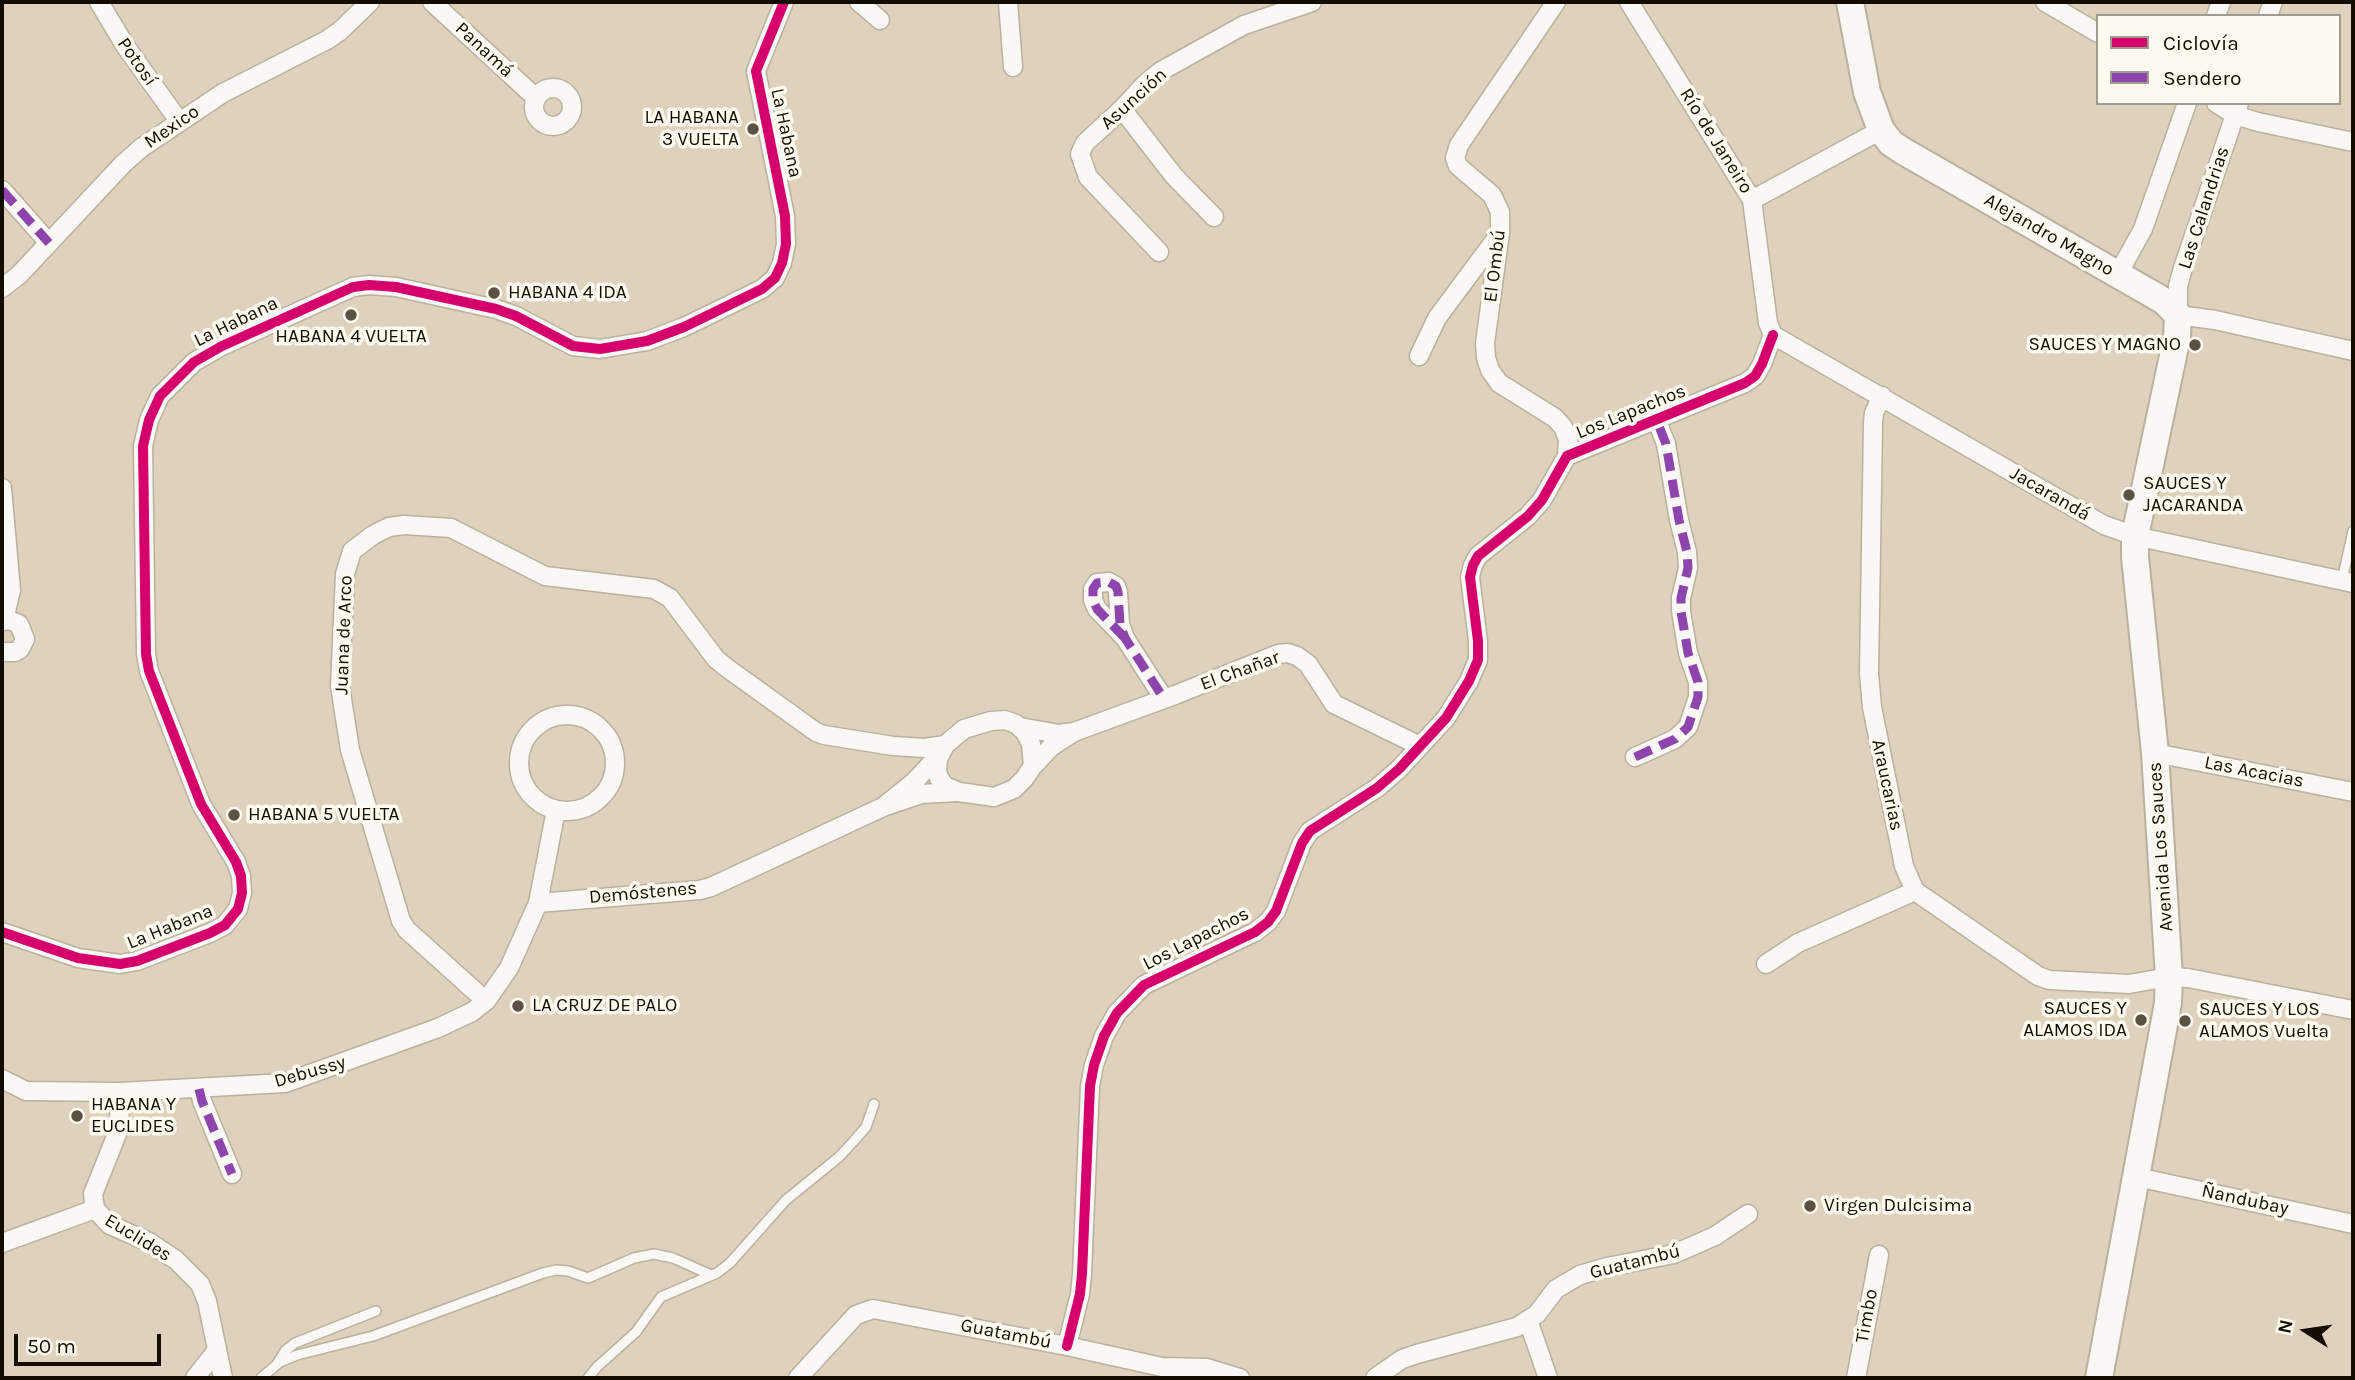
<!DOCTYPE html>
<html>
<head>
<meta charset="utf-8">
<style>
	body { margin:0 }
	#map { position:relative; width:2355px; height:1380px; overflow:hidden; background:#ded2bc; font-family:Karla,sans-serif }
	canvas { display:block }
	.frame { position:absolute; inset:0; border:4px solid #130c01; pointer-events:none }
	.legend { position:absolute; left:2096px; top:14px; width:245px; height:91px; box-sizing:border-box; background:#fefaf1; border:2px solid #a09b91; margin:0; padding:9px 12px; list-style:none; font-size:21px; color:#130c01 }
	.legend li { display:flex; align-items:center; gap:14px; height:35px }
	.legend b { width:35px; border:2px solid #a09b91 }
	.north { position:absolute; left:2271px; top:1296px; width:70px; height:70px; -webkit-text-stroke:5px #fefaf1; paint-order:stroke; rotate:282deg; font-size:19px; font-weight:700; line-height:28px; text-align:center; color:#130c01 }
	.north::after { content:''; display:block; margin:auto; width:24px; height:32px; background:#130c01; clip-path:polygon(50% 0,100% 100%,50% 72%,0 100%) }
	.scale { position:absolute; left:14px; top:1334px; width:147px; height:32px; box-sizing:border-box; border:4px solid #130c01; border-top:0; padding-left:9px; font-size:21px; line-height:24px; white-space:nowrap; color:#130c01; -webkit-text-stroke:5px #fefaf1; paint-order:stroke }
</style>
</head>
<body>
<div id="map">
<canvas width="2355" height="1380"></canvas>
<div class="frame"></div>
<ul class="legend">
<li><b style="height:9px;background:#d6006c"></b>Ciclovía</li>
<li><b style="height:9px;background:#8e44ad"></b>Sendero</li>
</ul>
<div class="north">N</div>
<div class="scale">50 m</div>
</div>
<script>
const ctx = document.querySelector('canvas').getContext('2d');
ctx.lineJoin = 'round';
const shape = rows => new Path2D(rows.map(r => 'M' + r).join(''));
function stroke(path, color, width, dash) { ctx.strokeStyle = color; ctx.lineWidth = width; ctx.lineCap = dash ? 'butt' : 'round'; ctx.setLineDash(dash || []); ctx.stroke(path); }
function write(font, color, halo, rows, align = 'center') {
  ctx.font = font + ' Karla,sans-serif'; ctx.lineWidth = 7; ctx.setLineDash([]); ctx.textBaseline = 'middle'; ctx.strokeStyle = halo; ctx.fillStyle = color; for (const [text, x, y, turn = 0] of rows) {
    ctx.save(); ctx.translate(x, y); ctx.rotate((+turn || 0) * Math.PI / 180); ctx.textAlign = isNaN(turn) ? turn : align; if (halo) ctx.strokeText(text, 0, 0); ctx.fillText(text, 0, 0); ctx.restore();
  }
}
const service = shape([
	[2342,580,2353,531],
	[277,1364,285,1351,295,1343,376,1311],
	[261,1378,280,1362,297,1355,373,1336,543,1273,556,1270,568,1271,588,1278,634,1258,654,1254,673,1258,711,1275],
	[588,1378,597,1367,636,1332,661,1297,717,1273,730,1263,786,1200,839,1157,853,1142,866,1127,874,1104]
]);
const minor = shape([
	[99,2,126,47,179,121],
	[432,2,536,98],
	[859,2,880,20],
	[1008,2,1013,67],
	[1556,2,1459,145,1455,158,1458,166,1492,195,1500,212,1500,233,1485,343,1486,358,1490,370,1499,383,1555,418,1563,427,1568,439,1567,456],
	[1629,2,1752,200,1768,323,1773,335],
	[2045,2,2098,33],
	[2216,16,2221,2],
	[2268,16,2273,2],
	'534 107a19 19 0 1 1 38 0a19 19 0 1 1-38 0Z',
	[2216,103,2235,115,2258,122,2353,142],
	[2239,103,2183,268,2178,286,2178,315,2215,320,2353,351],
	[1122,109,1174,176,1214,217],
	[2,190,49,243],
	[1752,200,1881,130],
	[1159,252,1088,177,1080,154,1085,143,1122,109,1144,85,1161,71,1244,25,1312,2],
	[2118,274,2143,229,2187,103],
	[2,288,19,275,123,164,141,148,223,93,327,40,340,31,370,2],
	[1773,335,2104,525,2135,536,2353,583],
	[1419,356,1437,318,1498,236],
	[1882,396,1874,413,1873,423,1869,673,1872,707,1904,866,1915,891,2038,976,2049,980,2129,984,2169,977,2188,978,2353,1010],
	[2,488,11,590,4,620],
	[2,621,9,620,19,624,25,639,20,649,15,652,2,652],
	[1125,638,1097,609,1093,600,1093,589,1097,583,1109,582,1116,586,1118,592,1120,624,1125,638,1164,699],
	'519 763a48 48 0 1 1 96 0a48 48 0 1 1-96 0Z',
	[1005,720,1016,724,1025,732,1031,744,1033,766,1024,779,1014,789,994,797,959,792,945,786,939,778,937,770,938,759,945,745,964,729,991,721,1005,720],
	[1020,727,1059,734,1074,732,1051,747,1033,766],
	[1074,732,1175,695,1278,654,1288,653,1297,656,1308,664,1334,704,1420,746],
	[2155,753,2353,792],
	[940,754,914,782,883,807,921,794,957,792],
	[1635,757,1675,739,1688,727,1698,697,1698,682,1688,653,1681,611,1681,598,1688,568,1687,552,1679,520,1666,444,1657,421],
	[538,903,700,890,711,887,883,807],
	[2,932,78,958,120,964,137,961,210,933,225,925,238,909,242,893,241,876,236,862,201,804,149,671,146,654,143,446,149,420,160,396,194,362,222,346,353,287,369,285,396,287,496,309,516,316,573,346,600,349,647,341,684,327,762,289,775,278,782,263,786,244,785,216,756,71,784,2],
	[1766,964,1798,943,1915,891],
	[486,1001,407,930,401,921,350,750,340,686,345,574,352,551,373,535,389,527,404,525,451,528,545,576,654,589,670,598,716,659,727,668,816,732,824,735,893,746,925,748,945,745],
	[2,1079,26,1091,120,1092,285,1083,438,1028,472,1012,486,1001,509,968,538,903,556,810],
	[199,1089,202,1101,232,1174],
	[120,1092,119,1129,93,1194,95,1209,110,1225,149,1242,176,1260,200,1284,207,1301,223,1378],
	[2137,1177,2353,1224],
	[2,1243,95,1209],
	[1528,1320,1548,1378],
	[1067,1346,1080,1294,1082,1274,1090,1086,1094,1065,1104,1036,1117,1013,1144,985,1255,932,1268,922,1276,911,1302,843,1310,831,1377,788,1399,769,1446,718,1469,681,1478,660,1478,641,1470,577,1473,565,1478,556,1528,516,1542,500,1567,456,1745,383,1755,376,1762,364,1773,335],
	[195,1378,217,1350],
	[798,1378,856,1315,873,1309,1067,1346,1162,1367,1207,1368,1240,1378],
	[1375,1378,1402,1359,1417,1354,1517,1327,1537,1314,1556,1289,1580,1275,1607,1267,1674,1254,1715,1236,1748,1214],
	[1856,1378,1879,1255]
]);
const secondary = shape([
	[1850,2,1867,92,1881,130,1891,143,1903,151,2164,301,2178,315,2177,337,2135,536,2135,557,2155,753,2169,977,2168,1003,2099,1378]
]);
const quiet = shape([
	[2,190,49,243],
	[1125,638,1097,609,1093,600,1093,589,1097,583,1109,582,1116,586,1118,592,1120,624,1125,638,1164,699],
	[1635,757,1675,739,1688,727,1698,697,1698,682,1688,653,1681,611,1681,598,1688,568,1687,552,1679,520,1666,444,1657,421],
	[199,1089,202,1101,232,1174]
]);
const cycleway = shape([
	[2,932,78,958,120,964,137,961,210,933,225,925,238,909,242,893,241,876,236,862,201,804,149,671,146,654,143,446,149,420,160,396,194,362,222,346,353,287,369,285,396,287,496,309,516,316,573,346,600,349,647,341,684,327,762,289,775,278,782,263,786,244,785,216,756,71,784,2],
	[1067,1346,1080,1294,1082,1274,1090,1086,1094,1065,1104,1036,1117,1013,1144,985,1255,932,1268,922,1276,911,1302,843,1310,831,1377,788,1399,769,1446,718,1469,681,1478,660,1478,641,1470,577,1473,565,1478,556,1528,516,1542,500,1567,456,1745,383,1755,376,1762,364,1773,335]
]);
const markers = [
	[753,129,7,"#5a5142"],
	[494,293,7,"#5a5142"],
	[351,315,7,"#5a5142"],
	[2195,345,7,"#5a5142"],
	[2129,495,7,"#5a5142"],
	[234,815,7,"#5a5142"],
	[518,1006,7,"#5a5142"],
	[2141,1020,7,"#5a5142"],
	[2185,1021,7,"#5a5142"],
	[77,1116,7,"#5a5142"],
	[1810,1206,7,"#5a5142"]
];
const streetNames = [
	["Panamá",484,50,43],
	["Potosí",137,62,55],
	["Asunción",1134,99,-42],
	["Mexico",172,127,-34],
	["La Habana",786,133,78],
	["Río de Janeiro",1716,141,58],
	["Las Calandrias",2204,208,-72],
	["Alejandro Magno",2049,235,30],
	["El Ombú",1495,266,-83],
	["La Habana",236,322,-26],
	["Los Lapachos",1631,412,-22],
	["Jacarandá",2050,494,30],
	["Juana de Arco",344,635,-88],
	["El Chañar",1240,671,-20],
	["Las Acacias",2254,772,11],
	["Araucarias",1887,785,78],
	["Avenida Los Sauces",2161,847,-94],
	["Demóstenes",643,893,-5],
	["La Habana",170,927,-22],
	["Los Lapachos",1196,939,-27],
	["Debussy",310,1072,-16],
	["Ñandubay",2245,1200,12],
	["Euclides",138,1238,31],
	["Guatambú",1635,1262,-14],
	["Timbo",1867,1316,-80],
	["Guatambú",1006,1334,11]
];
const poiNames = [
	["LA HABANA",739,118,"right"],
	["3 VUELTA",739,140,"right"],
	["HABANA 4 IDA",508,293],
	["HABANA 4 VUELTA",351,337,"center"],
	["SAUCES Y MAGNO",2181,345,"right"],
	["SAUCES Y",2143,484],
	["JACARANDA",2143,506],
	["HABANA 5 VUELTA",248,815],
	["LA CRUZ DE PALO",532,1006],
	["SAUCES Y",2127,1009,"right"],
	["ALAMOS IDA",2127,1031,"right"],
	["SAUCES Y LOS",2199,1010],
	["ALAMOS Vuelta",2199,1032],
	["HABANA Y",91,1105],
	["EUCLIDES",91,1127],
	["Virgen Dulcisima",1824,1206]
];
stroke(service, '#b9b09e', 12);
stroke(minor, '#b9b09e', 21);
stroke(secondary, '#b9b09e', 30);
stroke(service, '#faf8f5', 9);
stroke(minor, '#faf8f5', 18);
stroke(secondary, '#faf8f5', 26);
stroke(quiet, '#8e44ad', 9, [18, 9]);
stroke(cycleway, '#d6006c', 10);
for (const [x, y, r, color] of markers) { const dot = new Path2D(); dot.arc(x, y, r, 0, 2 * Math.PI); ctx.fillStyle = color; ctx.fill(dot); stroke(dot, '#fefaf1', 2.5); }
write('19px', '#130c01', '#fefaf1', streetNames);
write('19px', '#130c01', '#fefaf1', poiNames, 'left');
</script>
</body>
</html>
